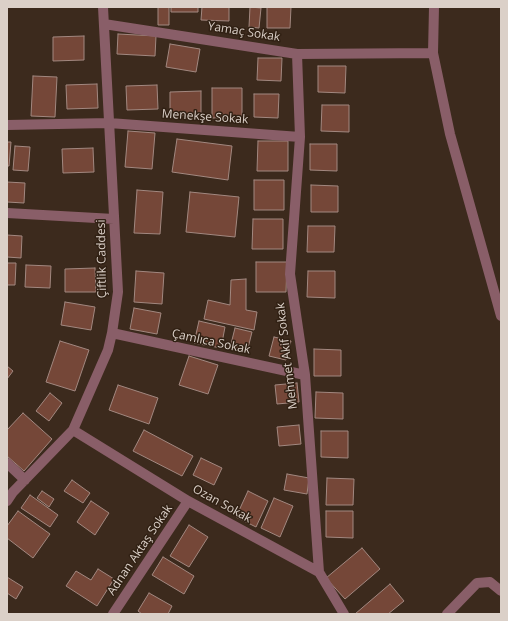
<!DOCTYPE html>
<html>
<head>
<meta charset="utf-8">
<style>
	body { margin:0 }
	#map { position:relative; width:508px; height:621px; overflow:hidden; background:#3c2a1d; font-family:"Open Sans",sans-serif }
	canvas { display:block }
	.frame { position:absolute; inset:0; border:8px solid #dbd0c8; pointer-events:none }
</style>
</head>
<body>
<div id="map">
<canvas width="508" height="621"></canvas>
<div class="frame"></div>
</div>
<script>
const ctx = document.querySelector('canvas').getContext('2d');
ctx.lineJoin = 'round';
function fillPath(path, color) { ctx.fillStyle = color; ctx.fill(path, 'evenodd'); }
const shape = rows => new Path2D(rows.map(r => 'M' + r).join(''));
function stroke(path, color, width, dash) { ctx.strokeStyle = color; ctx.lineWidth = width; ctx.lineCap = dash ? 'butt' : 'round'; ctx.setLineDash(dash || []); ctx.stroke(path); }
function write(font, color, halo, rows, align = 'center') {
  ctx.font = font + ' "Open Sans",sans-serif'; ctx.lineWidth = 3; ctx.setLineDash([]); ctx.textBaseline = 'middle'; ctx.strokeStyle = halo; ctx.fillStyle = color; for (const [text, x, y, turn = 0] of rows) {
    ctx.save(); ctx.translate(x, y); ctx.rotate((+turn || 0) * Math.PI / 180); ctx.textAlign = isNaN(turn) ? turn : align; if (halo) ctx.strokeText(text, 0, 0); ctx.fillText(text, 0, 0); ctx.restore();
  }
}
const building = shape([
	[158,7,169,7,169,25,158,25,158,7],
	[171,7,198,7,198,12,171,12,171,7],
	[202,7,229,7,229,21,201,20,202,7],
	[250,7,261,8,259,28,249,27,250,7],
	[267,7,291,7,290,28,267,28,267,7],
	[118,34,156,36,155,56,117,54,118,34],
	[84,36,84,60,53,61,53,37,84,36],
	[170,44,200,49,196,72,166,67,170,44],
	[258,58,282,58,281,81,257,80,258,58],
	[318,66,346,66,345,93,318,92,318,66],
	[33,76,57,77,55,117,31,116,33,76],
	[97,84,98,108,67,109,66,85,97,84],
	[157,85,158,109,127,110,126,86,157,85],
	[212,88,242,88,242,118,212,118,212,88],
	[201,91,201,115,170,116,170,92,201,91],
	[254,94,279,94,278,118,254,117,254,94],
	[322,105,349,105,349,132,321,131,322,105],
	[128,131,155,133,152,169,125,167,128,131],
	[177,139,232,146,228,180,172,172,177,139],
	[258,141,288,141,288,171,257,171,258,141],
	[7,142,11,142,9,166,7,166,7,142],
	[310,144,337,144,337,171,310,170,310,144],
	[15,146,30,147,28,171,13,170,15,146],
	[93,148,94,172,63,173,62,149,93,148],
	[254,180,284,180,284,210,254,210,254,180],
	[7,182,25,183,24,203,7,202,7,182],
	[311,185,338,186,338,212,311,212,311,185],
	[137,190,163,192,160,234,134,233,137,190],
	[190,192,239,197,235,237,186,232,190,192],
	[253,219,283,219,283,249,252,249,253,219],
	[308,226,335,226,334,252,307,252,308,226],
	[7,235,22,236,21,258,7,257,7,235],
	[256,262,287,262,286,292,256,292,256,262],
	[7,263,16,263,15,285,7,285,7,263],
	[26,265,51,266,50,288,25,287,26,265],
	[95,268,96,292,65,292,65,269,95,268],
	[136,271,164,273,162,304,134,302,136,271],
	[308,271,335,271,335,298,307,297,308,271],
	[246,279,246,310,257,312,254,330,204,319,208,300,230,305,231,280,246,279],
	[65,302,95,307,91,330,61,325,65,302],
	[134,308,161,313,157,334,130,329,134,308],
	[199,321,225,327,221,348,194,343,199,321],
	[235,328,252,332,247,352,230,348,235,328],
	[274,337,291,341,286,360,269,356,274,337],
	[60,341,89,350,75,391,46,382,60,341],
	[314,349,341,350,341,376,314,376,314,349],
	[189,356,218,365,208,394,179,385,189,356],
	[7,366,13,371,7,379,7,366],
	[297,383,299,402,277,404,275,385,297,383],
	[118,385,158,398,149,424,109,410,118,385],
	[316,392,343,393,343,419,315,418,316,392],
	[50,393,62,403,49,421,36,411,50,393],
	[23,413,52,439,24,471,7,456,7,430,23,413],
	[299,425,301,444,279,446,277,427,299,425],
	[144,430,193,456,182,476,133,451,144,430],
	[321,431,348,431,348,458,321,457,321,431],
	[201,458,222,468,214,485,193,475,201,458],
	[287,474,309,478,307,494,284,490,287,474],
	[327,478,354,479,353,505,326,505,327,478],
	[72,480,90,493,83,503,64,491,72,480],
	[42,491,54,499,49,507,37,498,42,491],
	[248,491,268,501,256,527,236,517,248,491],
	[30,495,58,515,50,527,21,508,30,495],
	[274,498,293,506,280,537,261,528,274,498],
	[91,501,109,513,95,535,77,522,91,501],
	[18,511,50,534,33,558,7,538,7,526,18,511],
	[326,511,353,511,353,538,326,537,326,511],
	[189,525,208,537,189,567,170,556,189,525],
	[362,548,380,569,345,599,326,578,362,548],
	[163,557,194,576,184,594,152,575,163,557],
	[98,569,114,579,97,606,66,586,76,571,91,580,98,569],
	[7,577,23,587,16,599,7,593,7,577],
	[390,584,404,601,388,614,355,614,390,584],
	[149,593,172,606,168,614,142,614,138,611,149,593]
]);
const minor = shape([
	[104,24,297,54,433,53,434,7],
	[433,53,450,134,501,316],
	[297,54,300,137,290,274,305,375,319,572],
	[7,125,109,123,300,137],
	[7,213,114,219],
	[112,333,305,375],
	[73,430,188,501,319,572,344,614],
	[7,463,25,480],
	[7,501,13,492,73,430,108,350,112,333,118,292,103,7],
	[113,614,188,501],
	[447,614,477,583,490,582,501,591]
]);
const streetNames = [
	["Yamaç Sokak",244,32,9],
	["Menekşe Sokak",205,117,4],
	["Çiftlik Caddesi",102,259,-91],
	["Çamlıca Sokak",211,342,12],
	["Mehmet Akif Sokak",287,356,-97],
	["Ozan Sokak",222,504,29],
	["Adnan Aktaş Sokak",140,550,-56]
];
fillPath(building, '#754738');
stroke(building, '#a28880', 1);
stroke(minor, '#895e68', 10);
write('12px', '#dbd0c8', '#312114', streetNames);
</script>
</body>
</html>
